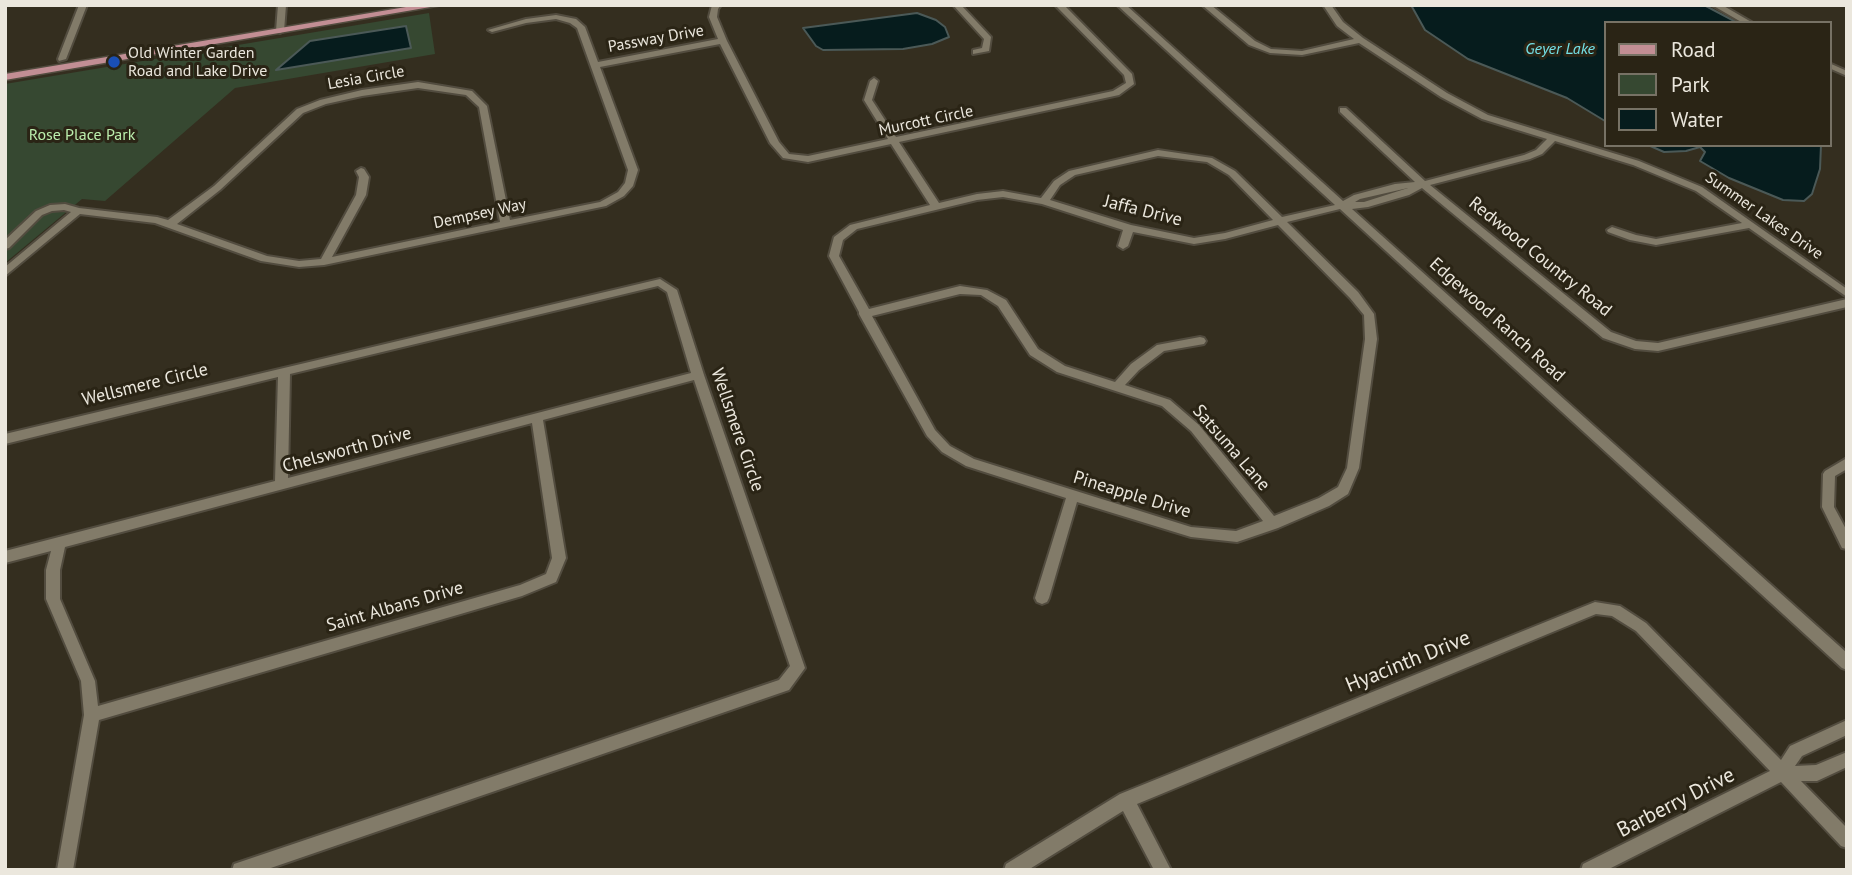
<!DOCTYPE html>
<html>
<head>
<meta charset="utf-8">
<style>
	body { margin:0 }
	#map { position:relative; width:1852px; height:875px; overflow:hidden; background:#342e1f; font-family:"PT Sans",sans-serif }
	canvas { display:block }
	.frame { position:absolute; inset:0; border:7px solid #ebe7dd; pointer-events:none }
	.legend { position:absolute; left:1604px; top:21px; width:228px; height:126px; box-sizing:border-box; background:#2a2415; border:2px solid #777265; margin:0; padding:9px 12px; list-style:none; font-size:21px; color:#ebe7dd }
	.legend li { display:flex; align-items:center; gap:14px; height:35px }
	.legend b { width:35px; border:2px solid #777265 }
</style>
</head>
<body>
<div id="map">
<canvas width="1852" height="875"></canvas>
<div class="frame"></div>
<ul class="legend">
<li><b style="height:9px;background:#c28e94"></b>Road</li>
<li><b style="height:19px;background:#364831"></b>Park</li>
<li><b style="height:19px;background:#061c1d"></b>Water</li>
</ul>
</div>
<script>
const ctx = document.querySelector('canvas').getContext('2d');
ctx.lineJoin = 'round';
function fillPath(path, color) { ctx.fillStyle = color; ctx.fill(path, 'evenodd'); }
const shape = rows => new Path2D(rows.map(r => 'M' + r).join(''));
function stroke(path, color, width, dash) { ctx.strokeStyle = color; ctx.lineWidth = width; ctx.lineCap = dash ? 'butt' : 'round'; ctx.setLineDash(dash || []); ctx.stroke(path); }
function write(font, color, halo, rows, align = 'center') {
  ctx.font = font + ' "PT Sans",sans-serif'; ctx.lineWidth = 6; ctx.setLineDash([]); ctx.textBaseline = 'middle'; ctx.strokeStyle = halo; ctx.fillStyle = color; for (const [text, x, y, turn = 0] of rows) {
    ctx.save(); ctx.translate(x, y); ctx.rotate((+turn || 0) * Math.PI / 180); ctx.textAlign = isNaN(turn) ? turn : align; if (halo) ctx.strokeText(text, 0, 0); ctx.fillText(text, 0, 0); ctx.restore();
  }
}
const green = shape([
	[429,13,435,54,235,88,105,201,82,199,5,263,5,84]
]);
const water = shape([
	[1411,5,1704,5,1738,23,1605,23,1605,121,1567,98,1468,59,1425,30,1411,5],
	[917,13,936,20,945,27,949,37,932,44,903,49,823,50,816,46,803,28,917,13],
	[406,26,411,48,276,70,310,41,406,26],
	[1648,145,1821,145,1820,169,1812,194,1804,201,1783,200,1729,178,1700,161,1705,152,1700,147,1686,151,1664,152,1648,145]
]);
const minor = shape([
	[79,5,87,5,66,59,59,61,58,59,79,5],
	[278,5,286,5,284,31,280,33,276,31,278,5],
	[712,5,721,5,718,9,717,17,727,41,779,142,789,154,808,156,888,139,864,100,870,81,874,78,878,81,872,100,896,137,1113,91,1126,83,1124,75,1055,5,1064,5,1132,74,1134,84,1119,95,899,142,939,203,977,194,1003,191,1041,198,1054,181,1069,171,1158,150,1212,158,1235,171,1282,217,1335,205,1117,5,1126,5,1343,201,1354,195,1395,184,1415,182,1340,112,1340,108,1346,108,1425,181,1524,155,1536,150,1547,139,1482,119,1441,97,1359,43,1302,55,1270,53,1249,45,1202,5,1211,5,1255,41,1271,49,1302,51,1354,39,1337,26,1323,5,1331,5,1343,22,1363,38,1447,93,1488,115,1639,161,1702,187,1847,289,1847,297,1749,228,1656,245,1630,240,1608,232,1607,230,1612,227,1636,235,1656,239,1742,223,1696,191,1633,165,1555,141,1542,154,1530,159,1430,185,1611,332,1636,341,1658,343,1847,299,1847,307,1658,351,1635,349,1603,338,1422,188,1409,195,1368,207,1352,209,1847,653,1847,670,1842,668,1340,209,1287,222,1358,292,1374,314,1377,339,1359,468,1348,494,1329,506,1278,528,1237,542,1191,537,1077,502,1049,598,1047,602,1042,604,1037,602,1035,598,1066,498,966,466,942,452,927,436,859,314,859,312,829,256,834,237,850,225,930,205,891,144,808,162,783,158,770,143,720,44,600,67,638,170,633,186,624,196,606,206,324,265,299,267,261,261,155,223,80,214,5,276,5,267,71,212,64,210,52,211,42,215,9,248,5,249,5,240,36,211,50,205,65,204,79,208,157,217,168,220,214,186,297,109,320,100,362,90,418,82,472,91,487,106,510,220,600,202,618,192,625,183,628,170,577,28,570,23,556,19,526,23,492,32,488,30,526,19,556,15,576,19,585,27,598,62,718,39,709,17,712,5],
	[418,88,466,95,479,107,500,222,332,257,366,195,369,177,364,169,361,168,356,171,359,177,356,195,321,259,299,261,267,256,177,224,220,190,303,113,326,104,362,96,418,88],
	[1158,156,1207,162,1229,175,1273,220,1225,233,1194,238,1131,225,1050,200,1060,185,1075,175,1158,156],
	[1408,188,1364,202,1355,202,1360,199,1408,188],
	[1003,197,1042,204,1123,230,1118,246,1123,249,1128,246,1133,232,1194,244,1225,239,1278,225,1350,298,1364,315,1365,339,1347,468,1338,487,1319,498,1274,516,1199,425,1170,400,1125,385,1139,370,1164,351,1204,344,1206,341,1204,338,1200,337,1157,345,1131,364,1115,382,1065,366,1038,349,1006,300,987,290,960,286,869,309,839,256,843,240,857,229,977,200,1003,197],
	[960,294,981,295,998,306,1030,355,1057,372,1162,406,1191,431,1263,521,1236,531,1191,527,974,459,950,446,935,430,872,316,960,294],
	[953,5,961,5,991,37,989,51,973,54,973,50,982,48,984,39,953,5],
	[1712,5,1722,5,1753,23,1743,23,1712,5],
	[1829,63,1847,71,1847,76,1829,68,1829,63],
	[660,279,677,290,704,375,805,668,789,690,265,870,232,870,234,864,240,862,779,680,790,666,694,380,543,420,566,558,556,582,522,596,99,720,73,870,57,870,84,715,81,681,46,599,46,570,51,551,5,563,5,551,275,481,278,377,5,444,5,434,660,279],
	[658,286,667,292,691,373,288,478,290,374,658,286],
	[532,423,552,558,546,574,520,585,98,706,95,681,60,599,60,570,65,547,532,423],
	[1847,458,1847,469,1835,476,1834,507,1847,531,1847,549,1842,548,1822,507,1823,474,1825,471,1847,458],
	[1595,602,1620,606,1646,623,1781,760,1790,746,1847,720,1847,735,1802,756,1795,766,1816,765,1847,752,1847,767,1817,781,1801,781,1847,828,1847,848,1841,846,1781,782,1607,870,1581,870,1583,864,1770,771,1636,631,1612,616,1596,614,1137,804,1171,870,1154,870,1123,811,1028,870,1004,870,1006,864,1120,794,1595,602]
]);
const major = shape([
	[418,5,442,5,5,80,5,74,418,5]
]);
const markers = [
	[114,62,7,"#1a4fb4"]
];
const farStreetnames = [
	["Passway Drive",656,39,-10],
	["Lesia Circle",366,78,-10],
	["Murcott Circle",926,121,-12],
	["Dempsey Way",480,214,-12],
	["Summer Lakes Drive",1764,216,35]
];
const farWaternames = [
	["Geyer Lake",1560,49]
];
const farPoinames = [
	["Old Winter Garden",128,53],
	["Road and Lake Drive",128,71]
];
const farParknames = [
	["Rose Place Park",82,135]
];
const streetNames = [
	["Jaffa Drive",1143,211,14],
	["Redwood Country Road",1540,257,39],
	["Edgewood Ranch Road",1497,320,42],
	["Wellsmere Circle",145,385,-14],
	["Wellsmere Circle",737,430,71],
	["Satsuma Lane",1231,448,49],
	["Chelsworth Drive",347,450,-15],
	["Pineapple Drive",1132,495,17],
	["Saint Albans Drive",395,607,-16]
];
const nearStreetnames = [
	["Hyacinth Drive",1408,662,-22],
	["Barberry Drive",1676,803,-27]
];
fillPath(green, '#364831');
fillPath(water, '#061c1d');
stroke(water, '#4b5957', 2);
stroke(minor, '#524c3f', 4);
stroke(major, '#524c3f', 3);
fillPath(minor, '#827b69');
fillPath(major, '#c28e94');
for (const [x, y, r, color] of markers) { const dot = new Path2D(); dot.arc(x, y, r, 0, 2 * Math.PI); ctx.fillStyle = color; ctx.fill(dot); stroke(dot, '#2a2415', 2.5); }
write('16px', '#ebe7dd', '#2a2415', farStreetnames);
write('italic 16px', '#74e1e7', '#2a2415', farWaternames);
write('16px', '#ebe7dd', '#2a2415', farPoinames, 'left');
write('16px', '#bbeead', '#2a2415', farParknames);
write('18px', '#ebe7dd', '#2a2415', streetNames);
write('21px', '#ebe7dd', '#2a2415', nearStreetnames);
</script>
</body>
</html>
